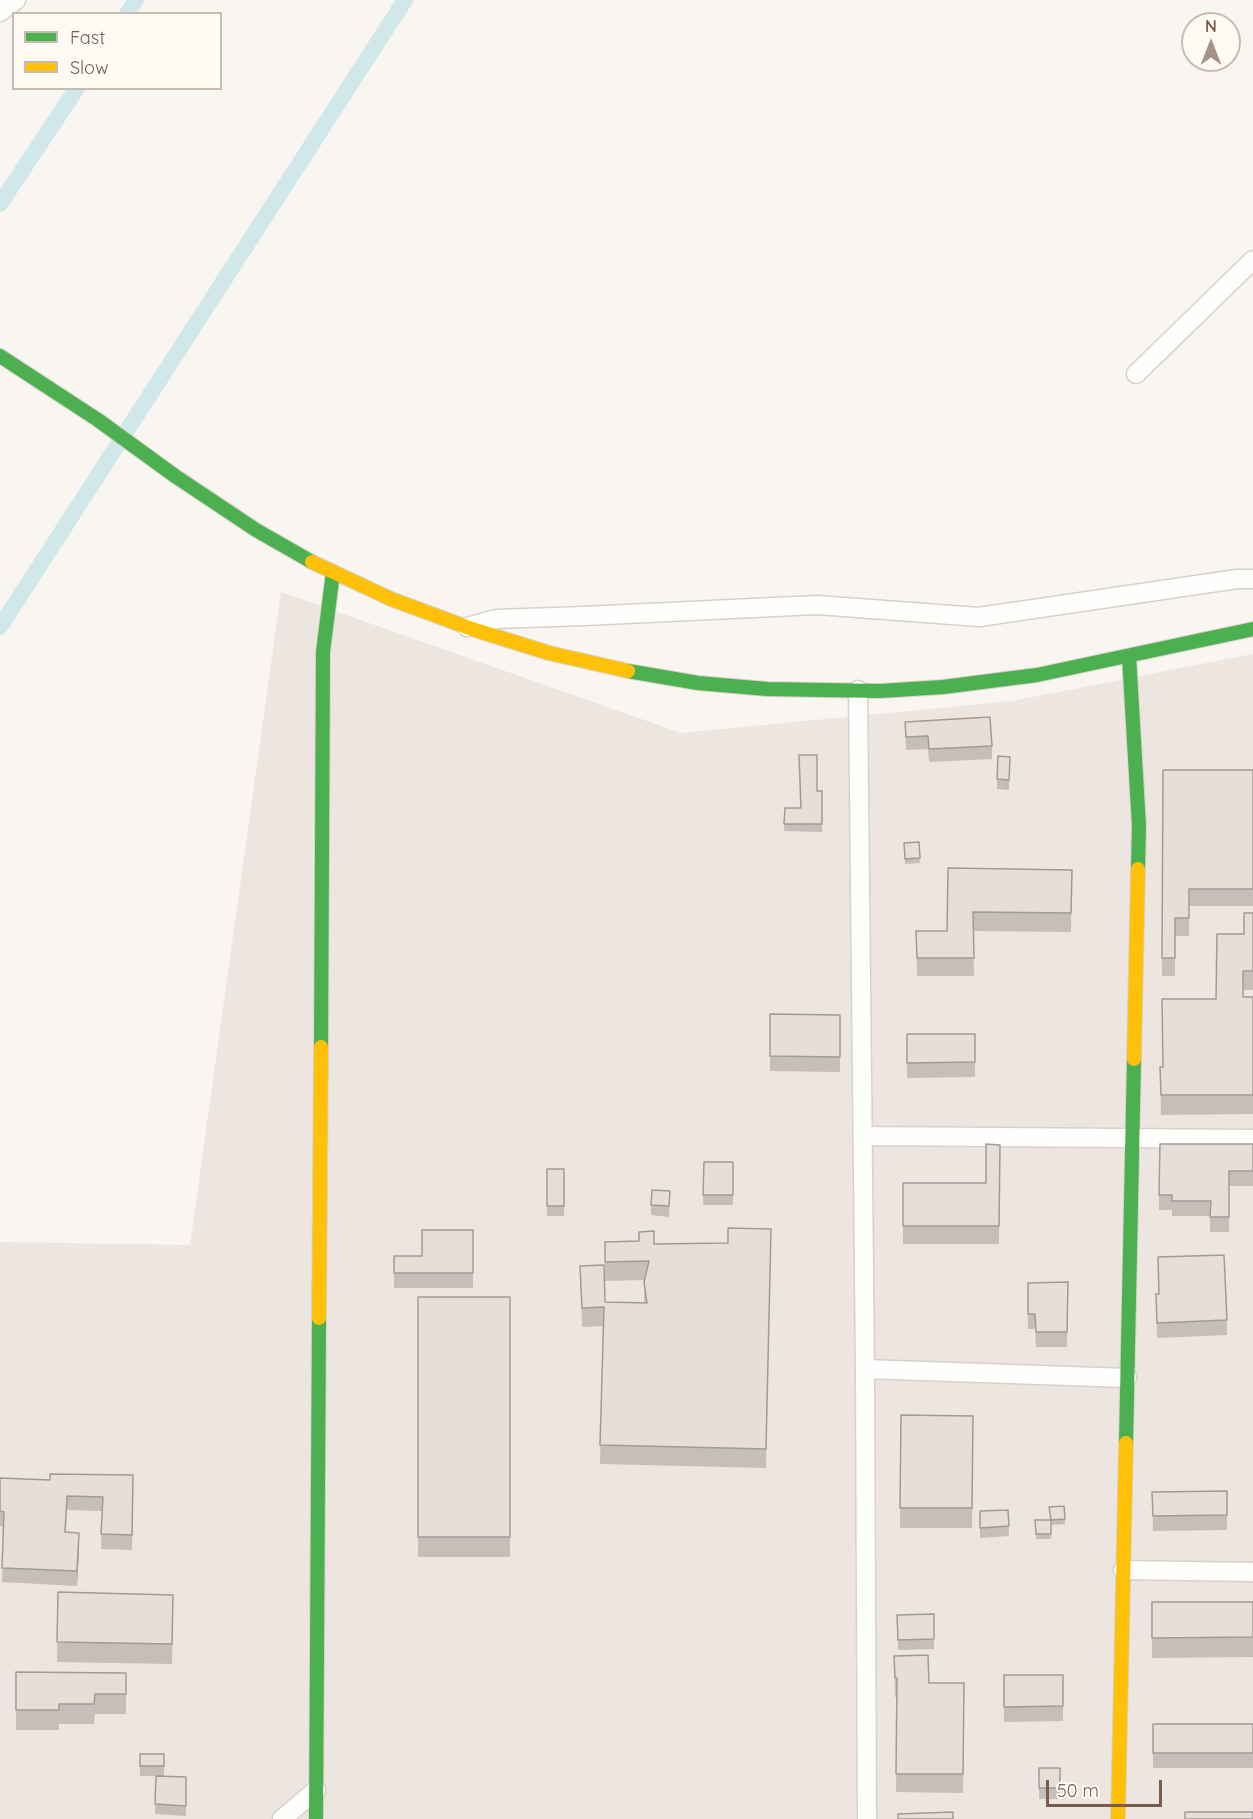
<!DOCTYPE html>
<html>
<head>
<meta charset="utf-8">
<style>
	body { margin:0 }
	#map { position:relative; width:1253px; height:1819px; overflow:hidden; background:#f9f5f0; font-family:Quicksand,sans-serif }
	canvas { display:block }
	.legend { position:absolute; left:12px; top:12px; width:210px; height:78px; box-sizing:border-box; background:#fffaf3; border:2px solid #cabbb1; margin:0; padding:8px 10px; list-style:none; font-size:18px; color:#7a5c4d }
	.legend li { display:flex; align-items:center; gap:12px; height:30px }
	.legend b { width:30px; border:2px solid #cabbb1 }
	.north { position:absolute; left:1181px; top:12px; width:60px; height:60px; box-sizing:border-box; background:#fffaf3; border:2px solid #cabbb1; border-radius:50%; rotate:0deg; font-size:16px; font-weight:700; line-height:24px; text-align:center; color:#7a5c4d }
	.north::after { content:''; display:block; margin:auto; width:21px; height:27px; background:#a69286; clip-path:polygon(50% 0,100% 100%,50% 72%,0 100%) }
	.scale { position:absolute; left:1046px; top:1780px; width:116px; height:27px; box-sizing:border-box; border:3px solid #7a5c4d; border-top:0; padding-left:8px; font-size:18px; line-height:21px; white-space:nowrap; color:#7a5c4d; -webkit-text-stroke:4px #fffaf3; paint-order:stroke }
</style>
</head>
<body>
<div id="map">
<canvas width="1253" height="1819"></canvas>
<ul class="legend">
<li><b style="height:8px;background:#4caf50"></b>Fast</li>
<li><b style="height:8px;background:#ffc107"></b>Slow</li>
</ul>
<div class="north">N</div>
<div class="scale">50 m</div>
</div>
<script>
const ctx = document.querySelector('canvas').getContext('2d');
ctx.lineJoin = 'round';
function fillPath(path, color) { ctx.fillStyle = color; ctx.fill(path, 'evenodd'); }
const shape = rows => new Path2D(rows.map(r => 'M' + r).join(''));
function stroke(path, color, width, dash) { ctx.strokeStyle = color; ctx.lineWidth = width; ctx.lineCap = dash ? 'butt' : 'round'; ctx.setLineDash(dash || []); ctx.stroke(path); }
const industrial = shape([
	[281,592,681,733,1012,701,1253,654,1253,1819,0,1819,0,1242,190,1245]
]);
const canal = shape([
	[127,14,136,0],
	[0,204,77,88],
	[0,627,405,0]
]);
const street = shape([
	[0,12,16,0],
	[1136,374,1253,260],
	[467,627,496,619,584,616,817,605,979,617,1237,579,1253,579],
	[858,690,865,1369,867,1819],
	[863,1136,1253,1139],
	[865,1369,1127,1378],
	[1123,1570,1253,1572],
	[282,1819,316,1790]
]);
const fast = shape([
	[0,356,98,420,175,476,256,530,312,562],
	[1129,656,1139,826,1138,869],
	[628,671,698,683,767,689,880,691,943,687,1037,675,1253,629],
	[321,1047,323,652,333,572],
	[1126,1443,1134,1059],
	[316,1819,319,1318]
]);
const slow = shape([
	[312,562,391,599,472,629,549,653,628,671],
	[1134,1059,1138,869],
	[319,1318,321,1047],
	[1118,1819,1126,1443]
]);
const wall = shape([
	[905,722,992,746,992,759,929,762,928,749,906,750],
	[1010,757,1009,790,997,789,997,779],
	[1163,770,1253,770,1253,906,1189,906,1189,936,1175,936,1175,976,1162,976],
	[817,791,822,791,822,832,784,831,785,808,800,808],
	[919,842,920,863,905,864,904,843],
	[948,868,1072,870,1071,932,973,931,974,976,917,976,916,931,947,931],
	[1244,913,1253,913,1253,990,1243,990,1243,997,1253,997,1253,1114,1161,1115,1160,1067,1163,1067,1216,999,1244,934],
	[770,1014,840,1015,840,1072,770,1071],
	[907,1034,975,1034,975,1077,907,1078],
	[1253,1144,1253,1186,1229,1186,1229,1232,1210,1232,1210,1216,1172,1216,1172,1210,1159,1210,1159,1195],
	[1000,1145,999,1244,903,1244,903,1183,986,1183],
	[704,1162,733,1162,733,1205,703,1205],
	[547,1169,564,1169,564,1216,547,1216],
	[670,1201,669,1217,651,1215,651,1205],
	[771,1229,766,1468,600,1464,603,1326,582,1327,580,1266,605,1302,644,1303,644,1280,605,1281,605,1242,654,1244,728,1243],
	[473,1230,473,1288,394,1288,394,1256,422,1256],
	[1068,1282,1067,1347,1036,1347,1035,1329,1028,1329,1028,1283],
	[1156,1294,1158,1294,1227,1320,1227,1335,1157,1338],
	[418,1297,510,1297,510,1557,418,1557],
	[901,1415,973,1416,972,1528,900,1528],
	[133,1475,132,1550,101,1549,102,1511,67,1510,66,1532,79,1547,77,1586,2,1582,4,1526,0,1526,0,1478,50,1480],
	[1152,1492,1227,1515,1227,1530,1153,1531],
	[1064,1506,1065,1524,1051,1525,1051,1539,1036,1539,1035,1520,1050,1520,1049,1507],
	[1008,1510,1009,1536,980,1538,980,1511],
	[58,1592,173,1595,172,1664,57,1662],
	[1152,1602,1253,1602,1253,1657,1152,1658],
	[934,1614,934,1649,898,1650,897,1615],
	[894,1656,929,1683,964,1683,963,1793,896,1792,897,1697,895,1697],
	[16,1672,126,1673,126,1714,95,1714,94,1724,59,1724,59,1730,16,1730],
	[1004,1675,1063,1675,1063,1721,1004,1722],
	[1153,1724,1253,1724,1253,1768,1153,1768],
	[140,1754,164,1754,164,1776,186,1777,186,1816,155,1814,156,1776,140,1776],
	[1039,1768,1060,1768,1060,1799,1039,1799]
]);
const shadedWall = shape([
	[79,1533,79,1547,77,1586,77,1571]
]);
const building = shape([
	[990,717,992,746,929,749,928,736,906,737,905,722,990,717],
	[799,755,817,755,817,791,822,791,822,824,784,824,785,808,801,808,799,755],
	[998,756,1010,757,1009,780,997,779,998,756],
	[1163,770,1253,770,1253,889,1189,889,1189,918,1175,918,1175,958,1162,958,1163,770],
	[919,842,920,858,905,859,904,843,919,842],
	[948,868,1072,870,1071,913,973,912,974,958,917,958,916,931,947,931,948,868],
	[1244,913,1253,913,1253,971,1243,971,1243,997,1253,997,1253,1095,1161,1095,1160,1067,1163,1067,1162,999,1216,999,1217,934,1244,934,1244,913],
	[770,1014,840,1015,840,1057,770,1056,770,1014],
	[907,1034,975,1034,975,1062,907,1063,907,1034],
	[986,1144,1000,1145,999,1226,903,1226,903,1183,986,1183,986,1144],
	[1160,1144,1253,1144,1253,1171,1229,1171,1229,1217,1210,1217,1211,1201,1172,1201,1172,1195,1159,1195,1160,1144],
	[704,1162,733,1162,733,1195,703,1195,704,1162],
	[547,1169,564,1169,564,1206,547,1206,547,1169],
	[652,1190,670,1191,669,1206,651,1205,652,1190],
	[728,1228,771,1229,766,1449,600,1445,604,1307,582,1308,580,1266,604,1265,605,1302,647,1303,644,1282,649,1261,605,1262,605,1242,639,1241,639,1232,654,1231,654,1244,728,1243,728,1228],
	[422,1230,473,1230,473,1273,394,1273,394,1256,422,1256,422,1230],
	[1224,1255,1227,1320,1157,1323,1156,1294,1159,1294,1158,1257,1224,1255],
	[1068,1282,1067,1332,1036,1332,1035,1314,1028,1314,1028,1283,1068,1282],
	[418,1297,510,1297,510,1537,418,1537,418,1297],
	[901,1415,973,1416,972,1508,900,1508,901,1415],
	[50,1474,133,1475,132,1535,101,1534,103,1497,67,1496,65,1532,79,1533,77,1571,2,1568,4,1512,0,1511,0,1478,50,1480,50,1474],
	[1227,1491,1227,1515,1153,1516,1152,1492,1227,1491],
	[1064,1506,1065,1519,1051,1520,1049,1507,1064,1506],
	[1008,1510,1009,1526,980,1528,980,1511,1008,1510],
	[1035,1520,1051,1520,1051,1534,1036,1534,1035,1520],
	[58,1592,173,1595,172,1644,57,1642,58,1592],
	[1152,1602,1253,1602,1253,1637,1152,1638,1152,1602],
	[934,1614,934,1639,898,1640,897,1615,934,1614],
	[928,1655,929,1683,964,1683,963,1774,896,1774,897,1678,895,1678,894,1656,928,1655],
	[16,1672,126,1673,126,1694,95,1694,94,1704,59,1704,59,1710,16,1710,16,1672],
	[1004,1675,1063,1675,1063,1706,1004,1707,1004,1675],
	[1153,1724,1253,1724,1253,1753,1153,1753,1153,1724],
	[140,1754,164,1754,164,1766,140,1766,140,1754],
	[1039,1768,1060,1768,1060,1788,1039,1788,1039,1768],
	[156,1776,186,1777,186,1806,155,1804,156,1776],
	[953,1812,953,1819,898,1819,898,1814,953,1812],
	[1185,1812,1253,1812,1253,1819,1185,1819,1185,1812]
]);
fillPath(industrial, '#ede5e0');
stroke(canal, '#d0e8ea', 16);
stroke(street, '#d7d1cb', 21);
stroke(fast, '#d9d2cb', 16);
stroke(slow, '#d9d2cb', 16);
stroke(street, '#fefefd', 18);
stroke(fast, '#4caf50', 14);
stroke(slow, '#ffc107', 14);
fillPath(wall, '#c6bfb9');
fillPath(shadedWall, '#a19b96');
fillPath(building, '#e6ded7');
stroke(building, '#a19b96', 1.5);
</script>
</body>
</html>
